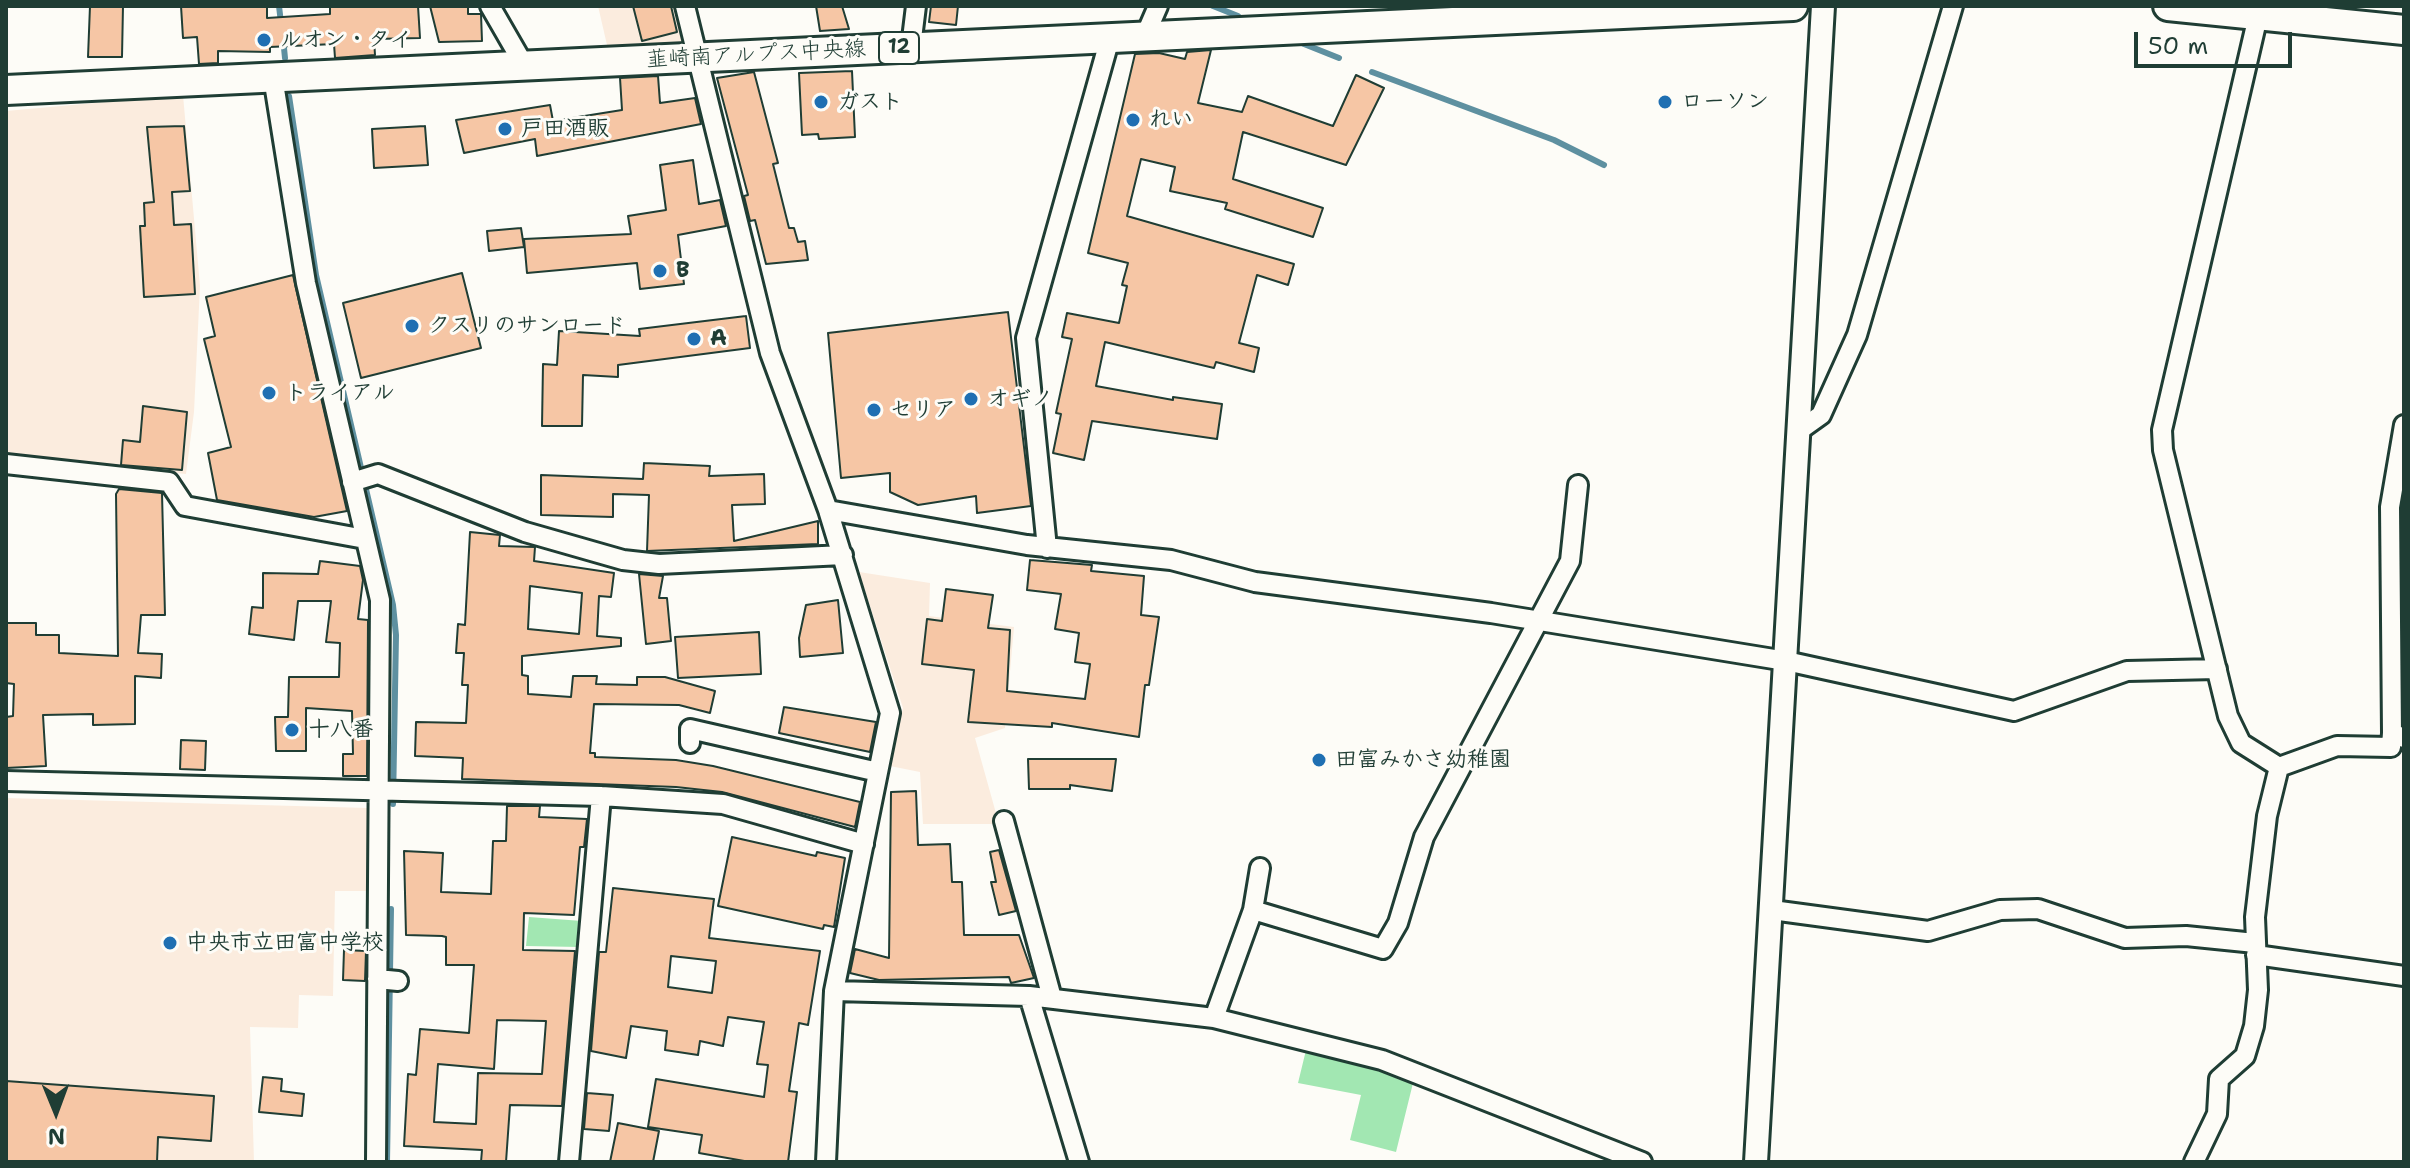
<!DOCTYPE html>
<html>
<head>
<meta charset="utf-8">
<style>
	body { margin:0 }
	#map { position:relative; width:2410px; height:1168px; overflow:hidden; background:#fdfcf7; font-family:"Shantell Sans",sans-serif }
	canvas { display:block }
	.frame { position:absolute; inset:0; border:8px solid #1f3d34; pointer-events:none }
	.north { position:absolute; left:16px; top:1072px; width:80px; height:80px; -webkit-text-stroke:6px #fdfcf7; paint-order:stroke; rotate:179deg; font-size:22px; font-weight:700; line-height:32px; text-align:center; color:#1f3d34 }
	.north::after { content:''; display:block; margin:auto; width:28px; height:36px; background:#1f3d34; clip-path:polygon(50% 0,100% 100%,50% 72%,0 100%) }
	.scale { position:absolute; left:2134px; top:32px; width:158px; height:36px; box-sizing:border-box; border:4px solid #1f3d34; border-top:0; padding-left:10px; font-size:24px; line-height:28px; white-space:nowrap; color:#1f3d34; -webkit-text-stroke:6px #fdfcf7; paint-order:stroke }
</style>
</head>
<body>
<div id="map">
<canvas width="2410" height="1168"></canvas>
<div class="frame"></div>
<div class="north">N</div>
<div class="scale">50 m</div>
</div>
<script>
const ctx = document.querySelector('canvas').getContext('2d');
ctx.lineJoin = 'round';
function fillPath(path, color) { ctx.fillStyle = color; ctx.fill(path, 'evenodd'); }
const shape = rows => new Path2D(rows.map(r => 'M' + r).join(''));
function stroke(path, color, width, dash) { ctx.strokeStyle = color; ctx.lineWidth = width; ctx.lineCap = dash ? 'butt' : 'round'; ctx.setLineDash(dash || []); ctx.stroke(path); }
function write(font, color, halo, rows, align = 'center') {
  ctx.font = font + ' "Shantell Sans","Klee One",sans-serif'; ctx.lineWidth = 6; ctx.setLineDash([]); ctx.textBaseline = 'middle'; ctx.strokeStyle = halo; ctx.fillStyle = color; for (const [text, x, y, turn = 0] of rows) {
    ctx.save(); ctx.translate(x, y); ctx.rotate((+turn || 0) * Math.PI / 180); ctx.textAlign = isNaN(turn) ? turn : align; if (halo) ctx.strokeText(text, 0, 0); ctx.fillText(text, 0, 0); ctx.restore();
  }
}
const built = shape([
	[598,6,676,6,685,42,607,45],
	[183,95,200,286,194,412,186,474,6,455,6,111],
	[859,572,930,583,929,616,1014,627,1005,728,975,738,999,824,923,824,920,772,890,766,903,708],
	[6,798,368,808,367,891,335,891,333,996,299,995,298,1028,250,1027,254,1162,6,1162]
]);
const green = shape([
	[529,917,582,921,579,947,526,946],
	[1307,1046,1372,1063,1414,1079,1396,1152,1350,1140,1361,1095,1298,1083]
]);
const stream = shape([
	[279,6,281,23],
	[1213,6,1238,16],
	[283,38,285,58],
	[1304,44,1339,58],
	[1372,72,1554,140,1604,165],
	[289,96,316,275,393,605,396,635,393,804],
	[387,1162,391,909]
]);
const building = shape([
	[90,6,123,6,122,57,88,57,90,6],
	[181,6,267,6,267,18,330,14,330,6,418,6,420,38,374,39,375,55,335,58,334,44,270,47,270,52,218,51,218,63,199,64,197,37,183,38,181,6],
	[430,6,468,6,468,14,481,14,482,41,439,42,430,6],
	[633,6,671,6,677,32,642,41,633,6],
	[816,6,842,6,849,29,820,31,816,6],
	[931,6,958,6,956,25,929,22,931,6],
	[1211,50,1198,103,1242,112,1248,96,1333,126,1356,75,1384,88,1346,165,1243,132,1233,179,1323,208,1313,237,1225,209,1227,203,1170,191,1175,167,1141,159,1127,216,1294,264,1288,285,1257,275,1239,343,1259,348,1254,372,1216,362,1214,368,1105,342,1096,386,1173,400,1173,397,1222,404,1217,439,1092,421,1084,460,1053,453,1061,414,1056,413,1072,339,1062,337,1067,313,1119,323,1127,286,1122,285,1128,263,1088,253,1135,54,1159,53,1185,59,1187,52,1211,50],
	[852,71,855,137,819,139,818,134,802,135,799,73,852,71],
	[754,72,778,163,773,164,789,228,794,228,798,242,805,241,808,260,766,264,755,220,750,221,744,196,748,195,717,78,754,72],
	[658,76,660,103,695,98,701,124,537,156,535,139,464,153,456,120,550,105,553,121,622,110,620,78,658,76],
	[184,126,190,191,172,192,174,225,191,224,195,294,144,297,140,226,145,226,144,203,154,202,147,127,184,126],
	[425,126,428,165,374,168,372,129,425,126],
	[693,160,699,204,720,200,726,226,678,235,684,284,640,289,637,263,527,273,524,239,631,234,628,216,666,210,660,165,693,160],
	[521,228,524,247,489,251,487,231,521,228],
	[462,273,481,348,361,378,343,303,462,273],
	[293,275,347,511,314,517,217,500,208,453,231,447,204,339,215,336,206,297,293,275],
	[1008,312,1031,506,977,513,976,496,918,505,890,492,890,473,841,478,828,333,1008,312],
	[746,316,750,348,618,365,618,377,583,375,582,426,542,426,543,364,557,365,559,331,640,336,639,329,746,316],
	[143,406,187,412,182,470,121,465,123,440,140,442,143,406],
	[644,463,710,466,709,476,764,474,765,504,732,505,734,541,818,521,818,544,647,551,649,495,613,494,613,517,541,515,541,475,643,479,644,463],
	[119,489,162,493,165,615,141,615,138,653,162,654,161,678,135,676,135,724,93,725,93,714,43,715,46,766,6,768,6,717,13,716,14,684,6,683,6,623,36,623,36,635,59,635,59,653,118,656,116,494,119,489],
	[470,532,500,535,499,546,535,547,534,561,614,573,611,597,599,596,597,636,621,638,621,646,522,656,522,675,528,676,528,694,571,697,573,676,597,676,596,684,637,685,637,677,665,677,715,691,710,713,679,705,594,704,590,753,595,753,595,757,676,760,713,766,860,802,855,827,722,792,676,787,462,779,463,758,415,756,416,722,466,723,468,685,462,685,464,653,456,653,458,624,465,625,470,532],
	[530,586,582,593,579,634,528,629,530,586],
	[1030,560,1092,565,1091,571,1144,576,1141,615,1159,617,1149,685,1145,685,1139,737,1052,723,1052,727,968,722,974,670,922,664,927,619,942,621,946,589,993,595,988,628,1010,630,1007,691,1085,699,1090,664,1075,662,1079,633,1055,629,1061,594,1027,590,1030,560],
	[320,561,360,566,363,580,358,619,368,620,367,776,343,776,343,754,353,754,352,711,306,708,306,751,276,751,275,717,288,717,289,677,339,677,340,643,326,642,331,601,298,601,294,640,249,634,252,607,263,608,263,573,318,574,320,561],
	[639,574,663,576,659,598,667,598,671,641,646,644,639,574],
	[838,600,843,653,800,657,799,638,806,605,838,600],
	[759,632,761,674,678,678,675,637,759,632],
	[784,707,876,722,870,752,779,733,784,707],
	[181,740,206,741,205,770,180,769,181,740],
	[1028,759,1116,759,1112,791,1070,785,1070,789,1029,789,1028,759],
	[916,791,918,845,950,844,952,882,962,882,964,935,1019,935,1034,978,1011,983,1009,977,879,980,850,973,855,949,889,958,891,792,916,791],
	[507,806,540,806,539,817,587,819,584,847,580,847,574,915,524,913,523,950,575,951,562,1106,510,1105,506,1162,481,1162,482,1150,404,1146,408,1074,416,1075,420,1029,469,1033,474,965,446,965,446,937,442,936,406,935,404,851,443,853,441,892,491,894,493,841,506,841,507,806],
	[497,1020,546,1021,542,1074,478,1073,476,1124,434,1122,438,1064,494,1069,497,1020],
	[732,837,816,856,817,852,845,858,834,927,824,925,823,929,718,906,732,837],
	[999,850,1016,911,999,915,991,882,996,882,990,852,999,850],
	[613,888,714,899,709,938,820,951,808,1025,799,1023,789,1091,797,1092,788,1162,750,1162,699,1153,702,1135,648,1127,656,1079,764,1097,768,1065,757,1064,764,1022,728,1017,723,1046,700,1041,698,1055,665,1050,667,1031,631,1026,626,1058,591,1051,599,952,606,952,613,888],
	[671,956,716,961,712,993,668,987,671,956],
	[344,950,366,951,365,981,343,980,344,950],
	[263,1077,282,1079,281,1091,304,1094,302,1116,259,1112,263,1077],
	[6,1081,214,1096,211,1141,158,1137,157,1162,6,1162,6,1081],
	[587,1093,613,1095,609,1131,584,1129,587,1093],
	[618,1123,659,1131,653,1162,610,1162,618,1123]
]);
const minor = shape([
	[490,6,524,65],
	[685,6,770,353,828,510,890,713,834,991,1029,996,1214,1018,1382,1060,1642,1162],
	[1145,36,1158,6],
	[911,47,916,6],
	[273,77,306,283,380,600,376,1162],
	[1800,430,1821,415,1857,335,1953,6],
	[6,464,169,482,185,506,365,539],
	[352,482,378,474,525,532,623,560,659,564,843,555],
	[828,510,1027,545,1171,560,1255,582,1491,613,1786,661,2014,711,2127,671,2217,669],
	[1047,548,1026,338,1110,38],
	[2392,733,2390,507,2404,425],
	[690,743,690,729,878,772],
	[2279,767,2337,746,2391,747,2392,733,2404,738],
	[6,781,601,796,723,804,864,844],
	[1004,821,1052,998],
	[1253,910,1260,868],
	[1772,910,1928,931,2000,910,2038,909,2125,938,2186,936,2255,943],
	[2256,955,2404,976],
	[377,979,398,981],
	[1029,996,1079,1162],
	[1214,1018,1253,910,1383,949,1398,923,1424,837,1570,561,1578,485],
	[569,1162,601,796],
	[826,1162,834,991],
	[2194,1162,2217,1114,2219,1079,2245,1056,2254,1026,2258,990,2255,917,2267,816,2279,767,2241,743,2228,716,2163,450,2162,430,2258,16]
]);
const tertiary = shape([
	[1756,1162,1823,6]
]);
const primary = shape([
	[2168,6,2404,30],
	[6,90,1793,6]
]);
const markers = [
	[264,40,8,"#1f6fb2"],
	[821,102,8,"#1f6fb2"],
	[1665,102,8,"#1f6fb2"],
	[1133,120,8,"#1f6fb2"],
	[505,129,8,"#1f6fb2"],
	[660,271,8,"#1f6fb2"],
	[412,326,8,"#1f6fb2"],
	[694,339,8,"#1f6fb2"],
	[269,393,8,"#1f6fb2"],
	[971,399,8,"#1f6fb2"],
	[874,410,8,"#1f6fb2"],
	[292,730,8,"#1f6fb2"],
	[1319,760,8,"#1f6fb2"],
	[170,943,8,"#1f6fb2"]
];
const shields = [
	[899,48,40]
];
const shieldNames = [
	["12",899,48]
];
const poiNames = [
	["ルオン・タイ",280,40],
	["ガスト",837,102],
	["ローソン",1681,102],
	["れい",1149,120],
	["戸田酒販",521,129],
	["B",676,271],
	["クスリのサンロード",428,326],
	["A",710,339],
	["トライアル",285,393],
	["オギノ",987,399],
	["セリア",890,410],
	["十八番",308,730],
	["田富みかさ幼稚園",1335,760],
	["中央市立田富中学校",186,943]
];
const streetNames = [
	["韮崎南アルプス中央線",756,55,-3]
];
fillPath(built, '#fbecde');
fillPath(green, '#a2e7b2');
stroke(stream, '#5e90a0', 6);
fillPath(building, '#f6c6a5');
stroke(building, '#1f3d34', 2);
stroke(minor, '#1f3d34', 24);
stroke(tertiary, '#1f3d34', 28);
stroke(primary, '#1f3d34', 34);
stroke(minor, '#fdfcf7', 18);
stroke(tertiary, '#fdfcf7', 22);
stroke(primary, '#fdfcf7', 28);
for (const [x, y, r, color] of markers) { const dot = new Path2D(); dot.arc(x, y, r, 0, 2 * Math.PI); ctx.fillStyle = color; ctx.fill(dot); stroke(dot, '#fdfcf7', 3); }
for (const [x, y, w] of shields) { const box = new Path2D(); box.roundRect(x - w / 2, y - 16, w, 32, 6); ctx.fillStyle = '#fdfcf7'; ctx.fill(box); stroke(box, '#1f3d34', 2); }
write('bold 20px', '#1f3d34', null, shieldNames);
write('bold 22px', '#1f3d34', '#fdfcf7', poiNames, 'left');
write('22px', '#1f3d34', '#fdfcf7', streetNames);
</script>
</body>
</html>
